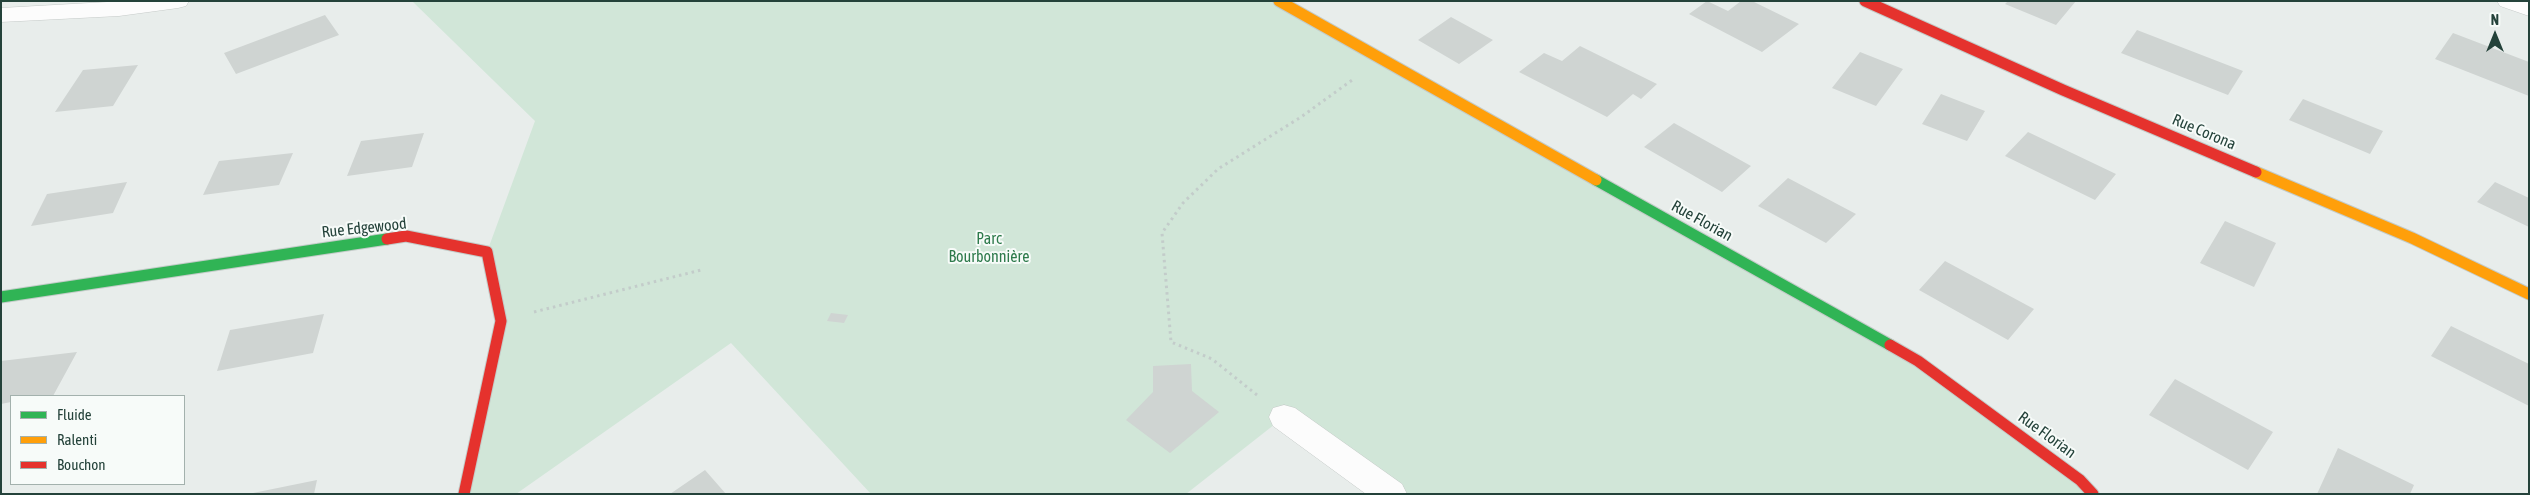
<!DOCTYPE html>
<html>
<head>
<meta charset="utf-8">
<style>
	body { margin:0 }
	#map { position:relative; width:2530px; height:495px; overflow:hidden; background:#e8edeb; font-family:"Asap Condensed",sans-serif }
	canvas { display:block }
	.frame { position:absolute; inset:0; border:2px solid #24423a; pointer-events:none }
	.legend { position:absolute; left:10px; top:395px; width:175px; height:90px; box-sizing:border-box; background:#f7fbf9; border:1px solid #a3b1ad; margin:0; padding:6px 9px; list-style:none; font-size:15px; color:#24423a }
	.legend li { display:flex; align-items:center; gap:10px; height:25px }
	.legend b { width:25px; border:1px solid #a3b1ad }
	.north { position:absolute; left:2470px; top:10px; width:50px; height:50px; -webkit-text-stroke:4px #f7fbf9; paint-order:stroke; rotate:0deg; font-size:14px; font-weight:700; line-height:20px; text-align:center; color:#24423a }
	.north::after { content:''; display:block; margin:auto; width:18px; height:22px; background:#24423a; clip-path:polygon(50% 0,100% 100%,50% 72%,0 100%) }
</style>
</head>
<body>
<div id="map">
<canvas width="2530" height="495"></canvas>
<div class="frame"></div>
<ul class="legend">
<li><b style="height:6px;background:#30b455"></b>Fluide</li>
<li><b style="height:6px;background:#ff9f0a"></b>Ralenti</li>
<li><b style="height:6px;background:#e5322d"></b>Bouchon</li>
</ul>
<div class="north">N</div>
</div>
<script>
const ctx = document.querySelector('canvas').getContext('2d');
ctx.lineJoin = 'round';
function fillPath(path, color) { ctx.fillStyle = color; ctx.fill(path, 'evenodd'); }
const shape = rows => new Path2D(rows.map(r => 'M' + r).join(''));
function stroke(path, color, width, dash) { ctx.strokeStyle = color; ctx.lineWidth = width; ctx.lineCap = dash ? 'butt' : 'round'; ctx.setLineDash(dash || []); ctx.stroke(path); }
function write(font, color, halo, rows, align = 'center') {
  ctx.font = font + ' "Asap Condensed",sans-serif'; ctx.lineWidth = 4; ctx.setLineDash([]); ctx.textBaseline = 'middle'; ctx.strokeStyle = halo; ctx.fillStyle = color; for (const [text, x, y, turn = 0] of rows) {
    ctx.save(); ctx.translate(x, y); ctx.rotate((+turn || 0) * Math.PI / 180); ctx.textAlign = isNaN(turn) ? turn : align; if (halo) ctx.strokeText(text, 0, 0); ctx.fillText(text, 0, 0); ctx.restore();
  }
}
const green = shape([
	[412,1,1279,1,1918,361,2093,494,1391,494,1284,417,1186,494,871,494,731,343,516,494,464,494,501,321,487,252,535,121]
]);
const building = shape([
	[1707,1,1728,11,1741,1,1752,1,1799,24,1762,52,1689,14],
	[2008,1,2076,1,2056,25,2005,4],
	[325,15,339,35,236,74,224,53],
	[1451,17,1493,40,1459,64,1418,40],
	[2137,30,2243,71,2228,95,2121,53],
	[2453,33,2529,62,2529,96,2435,59],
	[1580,46,1657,84,1641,99,1633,94,1607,117,1519,72,1544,53,1562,61],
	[1860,52,1903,69,1876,106,1832,88],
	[138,65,113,106,55,112,83,70],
	[1941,94,1985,111,1967,141,1922,124],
	[2303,99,2383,131,2370,154,2289,120],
	[1674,123,1751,166,1722,192,1644,147],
	[2028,132,2116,174,2095,200,2005,156],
	[424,133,412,167,347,176,361,141],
	[293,153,279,185,203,195,219,161],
	[1788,178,1856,214,1826,243,1758,206],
	[127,182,113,213,31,226,47,194],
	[2495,182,2529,198,2529,227,2477,202],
	[2225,221,2276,243,2254,287,2200,263],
	[1945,261,2034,309,2008,340,1919,290],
	[831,313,848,315,844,323,827,321],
	[324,314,313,353,217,371,230,330],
	[2451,326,2529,364,2529,406,2431,356],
	[77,352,53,396,11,396,11,402,1,404,1,361],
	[1191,364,1192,391,1219,412,1170,453,1126,420,1153,392,1153,366],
	[2175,379,2273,432,2248,470,2149,415],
	[2338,448,2414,485,2410,494,2317,494],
	[705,470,726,494,670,494],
	[317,480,314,494,253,494,253,493]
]);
const path = shape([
	[534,312,701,270],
	[1257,395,1212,359,1171,342,1162,233,1183,203,1218,169,1301,117,1355,78]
]);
const street = shape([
	[125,1,189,1,186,6,178,8,119,16,1,22,1,8,125,1],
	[2497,1,2529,1,2529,16,2500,6,2497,1],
	[1284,405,1295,408,1402,484,1407,494,1366,494,1273,426,1269,417,1273,408,1284,405]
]);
const fast = shape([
	[1596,180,1890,345],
	[1,297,387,239]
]);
const slow = shape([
	[1279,1,1596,180],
	[2256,172,2412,238,2529,294]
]);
const jam = shape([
	[1865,1,2063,90,2256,172],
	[387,239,406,236,487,252,501,321,464,494],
	[1890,345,1918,361,2080,480,2093,494]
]);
const streetNames = [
	["Rue Corona",2204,132,23],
	["Rue Florian",1702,221,29],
	["Rue Edgewood",364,228,-6],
	["Rue Florian",2047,435,36]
];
const parkNames = [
	["Parc",989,239],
	["Bourbonnière",989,257]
];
fillPath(green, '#d1e6d8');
fillPath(building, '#cfd4d2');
stroke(street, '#c5cac8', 1);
stroke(fast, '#c3cbc8', 13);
stroke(slow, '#c3cbc8', 13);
stroke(jam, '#c3cbc8', 13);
stroke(path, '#c3ccca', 3, [2.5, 4]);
fillPath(street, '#fcfcfc');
stroke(fast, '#30b455', 11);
stroke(slow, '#ff9f0a', 11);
stroke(jam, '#e5322d', 11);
write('16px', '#24423a', '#f7fbf9', streetNames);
write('16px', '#2d7a4b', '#f7fbf9', parkNames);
</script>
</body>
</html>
